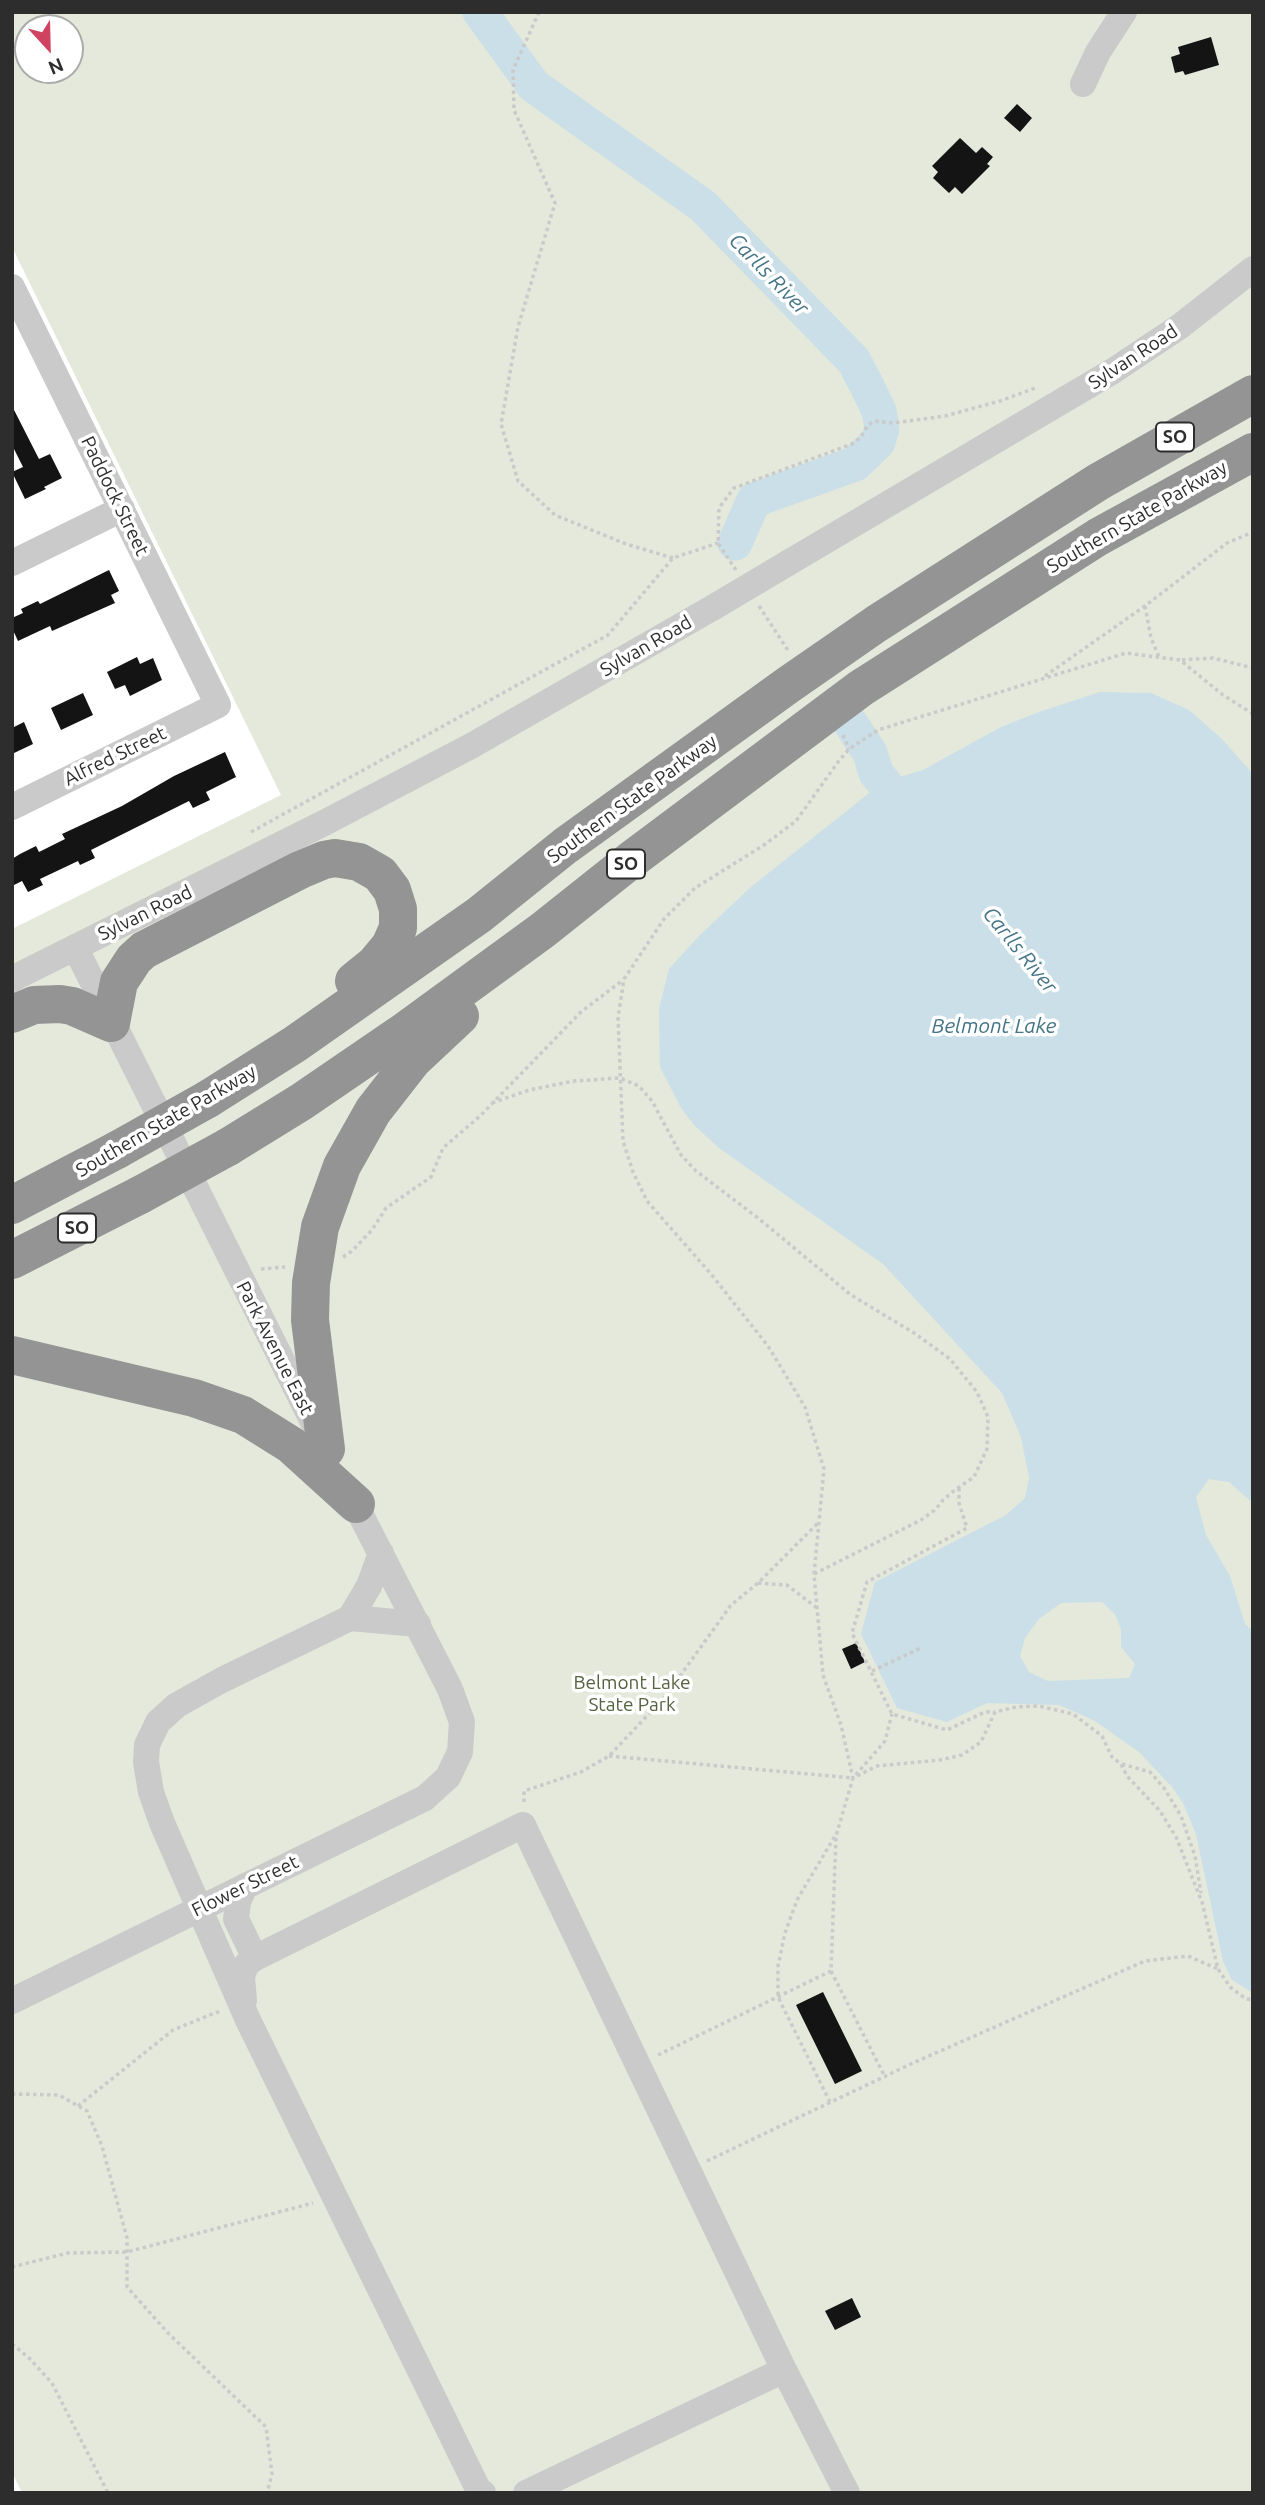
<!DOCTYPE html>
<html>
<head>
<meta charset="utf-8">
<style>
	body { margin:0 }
	#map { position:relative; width:1265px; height:2505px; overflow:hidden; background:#fff; font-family:Ubuntu,sans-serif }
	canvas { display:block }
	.frame { position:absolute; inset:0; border:14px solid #2d2d2d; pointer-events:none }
	.north { position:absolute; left:14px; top:14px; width:70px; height:70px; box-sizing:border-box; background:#fff; border:2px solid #ababab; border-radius:50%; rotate:158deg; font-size:19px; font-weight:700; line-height:28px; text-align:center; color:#2d2d2d }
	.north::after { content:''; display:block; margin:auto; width:24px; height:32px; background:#d04360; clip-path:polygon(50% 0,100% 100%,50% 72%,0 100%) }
</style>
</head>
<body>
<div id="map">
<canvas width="1265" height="2505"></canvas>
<div class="frame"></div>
<div class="north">N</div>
</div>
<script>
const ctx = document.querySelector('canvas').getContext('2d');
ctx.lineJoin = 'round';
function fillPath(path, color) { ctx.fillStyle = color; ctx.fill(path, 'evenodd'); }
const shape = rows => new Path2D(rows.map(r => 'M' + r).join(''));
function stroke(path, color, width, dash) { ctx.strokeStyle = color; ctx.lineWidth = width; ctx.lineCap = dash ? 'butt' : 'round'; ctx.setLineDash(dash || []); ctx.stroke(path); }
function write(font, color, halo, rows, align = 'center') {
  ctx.font = font + ' Ubuntu,sans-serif'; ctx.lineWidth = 7; ctx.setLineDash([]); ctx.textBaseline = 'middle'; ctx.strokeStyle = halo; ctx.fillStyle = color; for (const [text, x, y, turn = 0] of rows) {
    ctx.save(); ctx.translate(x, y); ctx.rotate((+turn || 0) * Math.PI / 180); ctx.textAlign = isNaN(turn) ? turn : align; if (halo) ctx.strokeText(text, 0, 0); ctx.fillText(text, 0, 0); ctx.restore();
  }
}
const green = shape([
	[12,12,1253,12,1253,2493,22,2493,12,2472,12,929,281,795,12,247],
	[28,28,70,28,70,70,28,70]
]);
const water = shape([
	[1100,692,1151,693,1189,710,1222,739,1253,774,1253,1503,1229,1482,1209,1479,1196,1497,1206,1535,1230,1576,1245,1624,1253,1631,1253,1993,1232,1980,1223,1961,1196,1834,1183,1803,1172,1787,1139,1752,1095,1721,1059,1705,987,1703,947,1722,897,1708,861,1634,875,1582,1006,1515,1025,1498,1029,1478,1021,1437,1002,1393,883,1264,719,1148,694,1125,681,1108,660,1067,659,1009,669,969,699,936,751,887,873,790,870,776,882,769,893,779,923,770,1001,727,1039,712],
	[1102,1602,1115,1614,1121,1629,1121,1647,1135,1664,1129,1678,1048,1681,1029,1672,1020,1656,1025,1638,1039,1619,1061,1603]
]);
const river = shape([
	[480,12,534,86,703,206,854,361,867,386,879,411,882,428,878,442,855,464,754,500,735,543],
	[851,724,870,753,876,773,906,810]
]);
const building = shape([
	[1211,37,1219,65,1185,75,1183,71,1175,73,1171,57,1180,54,1178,47],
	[1017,104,1032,118,1020,132,1004,118],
	[960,138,976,153,982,147,993,157,987,164,990,166,962,194,955,187,949,193,933,178,938,172,932,166],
	[12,406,39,459,50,454,62,478,44,487,46,489,25,499,12,472,23,467,12,445],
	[109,570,119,591,111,595,115,603,52,631,50,626,18,641,12,628,12,618,23,613,21,609,38,601,40,604],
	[137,657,140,664,153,658,162,680,130,696,125,685,115,689,107,672],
	[83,693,93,715,61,730,51,708],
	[24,722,33,744,12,754,12,728],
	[225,752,236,777,206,792,210,800,193,808,189,801,91,850,95,858,80,865,78,861,40,879,43,885,28,892,22,881,12,886,12,859,20,854,36,846,39,852,65,839,62,834,122,806,174,776],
	[856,1643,865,1662,851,1669,842,1649],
	[823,1992,862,2071,835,2084,796,2005],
	[852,2298,861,2317,835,2330,825,2311]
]);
const path = shape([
	[539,12,513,70,514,110,555,203,518,327,501,424,518,481,555,515,626,544,673,558],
	[736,570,718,543,719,508,734,488,852,444,861,437,868,425,874,421,893,423,945,416,1000,401,1038,387],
	[759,606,789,652],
	[1145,606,1151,638,1159,657],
	[1182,660,1213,658,1253,668],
	[1045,676,1145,606,1227,543,1253,532],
	[1253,714,1223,695,1180,660,1126,653,878,730,849,749,838,762,796,821,764,845,695,888,664,919,624,979,618,1017,623,1141,633,1172,647,1201,711,1274,768,1346,805,1407,824,1469,814,1574,823,1675,841,1725,853,1778,877,1766,940,1760,962,1755,981,1742,995,1712,1016,1707,1039,1706,1073,1714,1102,1736,1112,1757,1121,1764,1127,1776,1160,1811,1176,1837,1202,1902,1218,1969,1230,1987,1246,1999,1253,2000],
	[843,735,849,749],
	[251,832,608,635,673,558,718,543],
	[492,1103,529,1090,574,1081,620,1078,639,1086,652,1101,681,1155,696,1171,758,1218,851,1295,914,1333,950,1359,977,1392,988,1417,987,1449,974,1477,955,1490,943,1500,935,1510,921,1520,814,1574],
	[343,1257,352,1251,372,1230,386,1208,431,1177,443,1148,480,1116,581,1012,623,980],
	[261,1269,285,1267],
	[959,1488,959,1503,967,1528,867,1582,852,1633,892,1714,947,1730,985,1712,995,1712],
	[758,1583,787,1585,817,1608],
	[872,1671,921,1648],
	[609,1756,853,1778],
	[1122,1764,1150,1772,1164,1788,1181,1816,1195,1856,1201,1893],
	[524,1802,524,1791,581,1772,609,1756,665,1697,731,1605,758,1583,819,1522],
	[831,1971,884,2075],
	[658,2055,831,1971,836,1836,853,1778,885,1741,892,1714],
	[12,2094,59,2095,87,2111,102,2146,127,2238,127,2287,168,2333,266,2427,272,2474,267,2493],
	[830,2102,778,1997,778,1966,785,1933,797,1900,835,1836],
	[78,2106,173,2030,217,2012,220,2013],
	[707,2161,913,2063,1145,1961,1188,1956,1218,1969],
	[12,2267,68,2253,127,2252,313,2203],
	[12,2344,29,2358,52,2383,108,2493]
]);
const minor = shape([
	[1083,84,1098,52,1124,12],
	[12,287,218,705,12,807],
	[12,563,122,509],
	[788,563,1113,371,1179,327,1253,269],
	[75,947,316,1428],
	[12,979,326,822,471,746,714,607],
	[350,1618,369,1586,381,1553],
	[418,1624,350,1618,222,1680,177,1705,158,1722,147,1745,146,1762,151,1792,162,1823,248,2020,478,2489,483,2493],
	[245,1886,238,1902,236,1919,255,1958],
	[12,2001,425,1798,448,1777,460,1752,462,1722,450,1689,348,1490],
	[244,2001,242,1976,246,1965,255,1958,523,1825,784,2370,847,2493],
	[526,2493,784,2370]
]);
const highway = shape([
	[12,1014,34,1005,60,1004,72,1006,111,1023,119,982,134,959,144,950,300,870,324,860,335,858,359,862,380,874,392,890,398,909,398,928,390,946,375,964,354,981],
	[208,1099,295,1044,479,915,565,846,788,685,876,624,1098,482,1253,394],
	[228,1147,301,1102,402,1033,543,930,631,860,861,688,1098,537,1253,452],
	[12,1205,117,1150],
	[12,1260,140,1195],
	[12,1355,194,1398,243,1415,291,1445,356,1504],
	[326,1449,310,1320,311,1283,320,1227,342,1166,373,1111,412,1061,460,1016]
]);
const minorBridge = shape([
	[714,607,788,563]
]);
const highwayBridge = shape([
	[117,1150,208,1099],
	[140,1195,228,1147]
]);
const shields = [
	[1175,437,38],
	[626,864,38],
	[77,1228,38]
];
const shieldNames = [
	["SO",1175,437],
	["SO",626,864],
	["SO",77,1228]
];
const streetNames = [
	["Sylvan Road",1133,357,-33],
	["Paddock Street",115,496,64],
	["Southern State Parkway",1137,517,-30],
	["Sylvan Road",646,646,-30],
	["Alfred Street",115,756,-26],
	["Southern State Parkway",632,799,-36],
	["Sylvan Road",145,913,-26],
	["Southern State Parkway",166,1121,-30],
	["Park Avenue East",275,1348,63],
	["Flower Street",245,1886,-26]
];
const parkNames = [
	["Belmont Lake",632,1683],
	["State Park",632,1705]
];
const waterNames = [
	["Carlls River",769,274,46],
	["Carlls River",1020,950,51],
	["Belmont Lake",994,1026]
];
fillPath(green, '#e4e9dc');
fillPath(water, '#cadfe7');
stroke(river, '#cadfe7', 35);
fillPath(building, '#141414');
stroke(path, '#cacaca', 3.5, [3.5, 3.5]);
stroke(minor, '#cacaca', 26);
stroke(highway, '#949494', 38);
stroke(minorBridge, '#cacaca', 26);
stroke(highwayBridge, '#949494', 38);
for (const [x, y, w] of shields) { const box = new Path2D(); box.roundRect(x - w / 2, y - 14.5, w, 29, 5); ctx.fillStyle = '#fff'; ctx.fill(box); stroke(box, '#2d2d2d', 2); }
write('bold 18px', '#2d2d2d', null, shieldNames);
write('19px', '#2d2d2d', '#fff', streetNames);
write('19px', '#556340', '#fff', parkNames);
write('italic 21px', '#457485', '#fff', waterNames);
</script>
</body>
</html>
